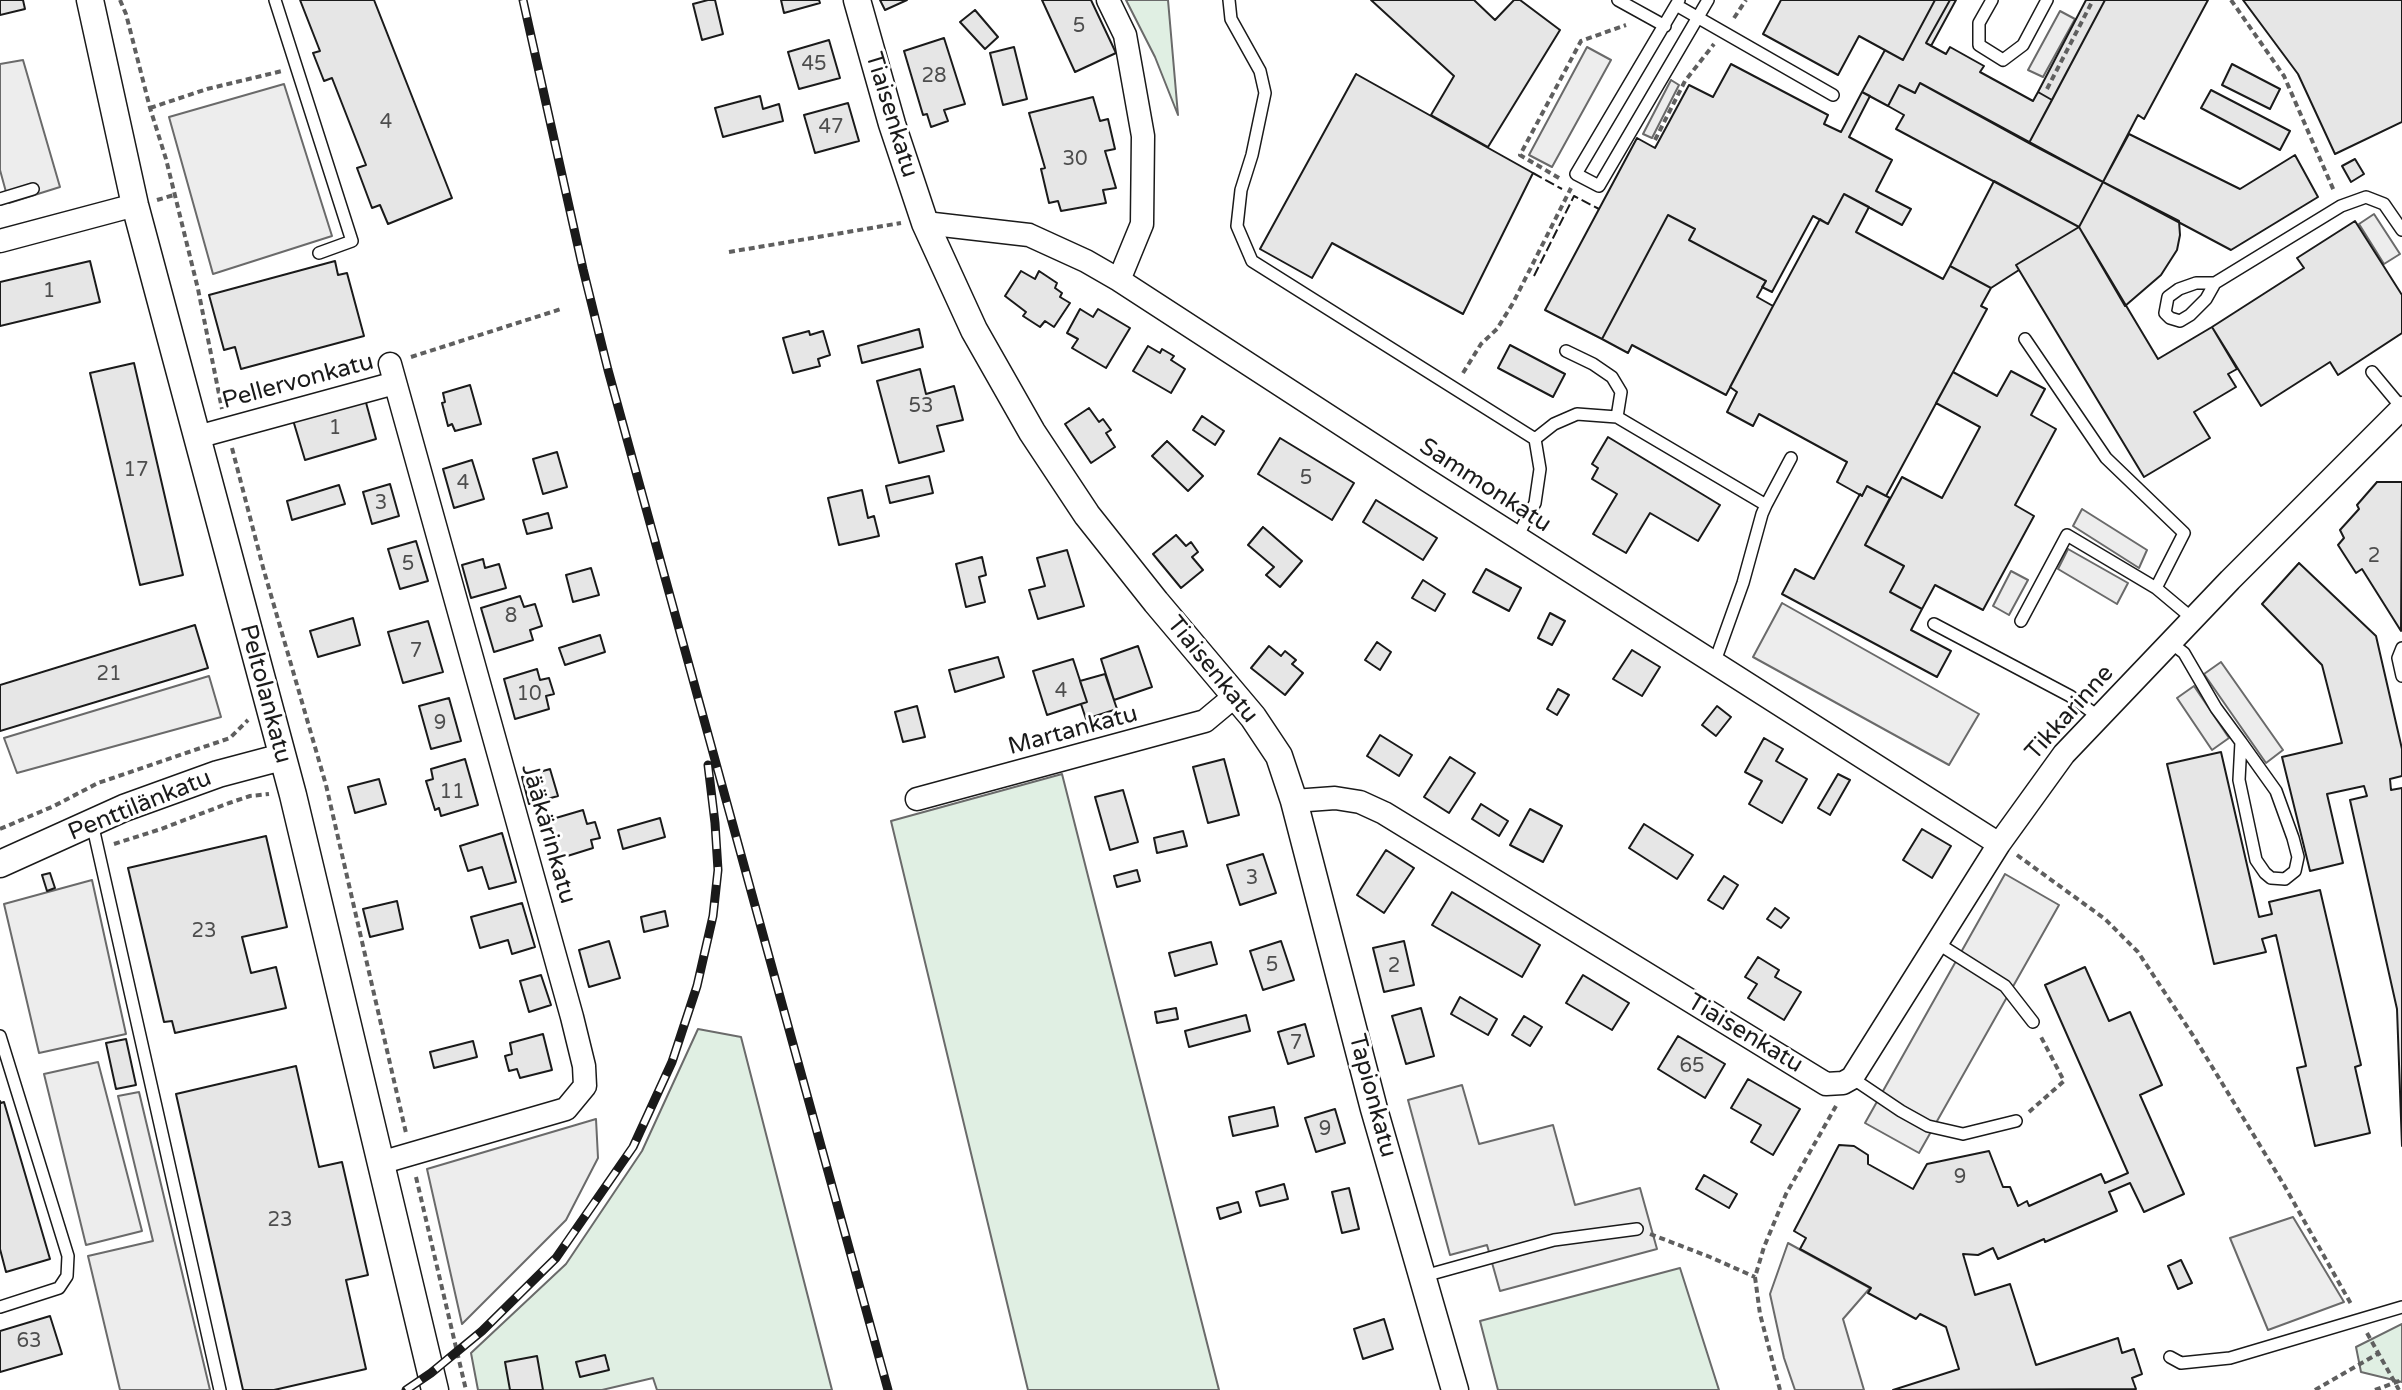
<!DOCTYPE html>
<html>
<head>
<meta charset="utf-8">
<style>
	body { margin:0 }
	canvas { display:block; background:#fff }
</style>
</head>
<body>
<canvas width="2402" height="1390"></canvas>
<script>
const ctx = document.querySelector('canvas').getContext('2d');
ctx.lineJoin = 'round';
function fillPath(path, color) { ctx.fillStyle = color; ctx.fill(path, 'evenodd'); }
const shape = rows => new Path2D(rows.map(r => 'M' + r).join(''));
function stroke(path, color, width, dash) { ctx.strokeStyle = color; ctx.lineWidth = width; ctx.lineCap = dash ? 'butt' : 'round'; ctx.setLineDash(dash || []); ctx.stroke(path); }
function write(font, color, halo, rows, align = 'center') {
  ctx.font = font + ' "Varela Round",sans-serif'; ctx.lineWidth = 6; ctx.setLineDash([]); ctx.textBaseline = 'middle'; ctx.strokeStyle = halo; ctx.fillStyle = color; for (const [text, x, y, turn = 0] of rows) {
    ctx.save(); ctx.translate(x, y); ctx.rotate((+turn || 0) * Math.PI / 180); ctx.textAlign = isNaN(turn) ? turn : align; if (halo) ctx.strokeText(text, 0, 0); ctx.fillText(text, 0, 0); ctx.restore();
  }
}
const green = shape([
	[1126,0,1168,0,1178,115,1155,57,1126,0],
	[1062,774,1219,1390,1028,1390,891,821,1062,774],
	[698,1029,741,1037,832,1390,657,1390,653,1378,602,1390,478,1390,471,1353,566,1264,642,1151,698,1029],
	[1680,1268,1719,1390,1498,1390,1480,1321,1680,1268],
	[2402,1324,2402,1382,2361,1372,2356,1347,2402,1324]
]);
const parking = shape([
	[2060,11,2075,19,2043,77,2028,70,2060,11],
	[1587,47,1611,60,1552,167,1529,155,1587,47],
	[23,60,60,187,9,203,0,170,0,64,23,60],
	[1671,80,1679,85,1652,138,1643,134,1671,80],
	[284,84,332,236,213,274,169,117,284,84],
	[2374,214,2400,254,2384,264,2359,224,2374,214],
	[2082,509,2147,550,2139,568,2073,526,2082,509],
	[2068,549,2128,583,2117,604,2058,569,2068,549],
	[2011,571,2028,580,2009,615,1993,606,2011,571],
	[1782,603,1979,714,1949,765,1753,657,1782,603],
	[2221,662,2283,750,2266,763,2204,674,2221,662],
	[209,676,221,717,17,773,4,738,209,676],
	[2194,686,2229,738,2212,750,2177,698,2194,686],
	[2005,874,2059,905,1919,1153,1865,1123,2005,874],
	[92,880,126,1034,39,1053,4,904,92,880],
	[98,1062,142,1231,86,1245,44,1074,98,1062],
	[1462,1085,1479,1144,1553,1125,1575,1205,1640,1188,1657,1249,1500,1291,1487,1245,1450,1255,1408,1100,1462,1085],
	[139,1092,210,1390,120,1390,88,1256,153,1241,118,1096,139,1092],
	[596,1119,598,1158,566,1220,462,1324,427,1169,596,1119],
	[2293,1217,2344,1302,2268,1330,2230,1238,2293,1217],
	[1788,1243,1870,1288,1843,1319,1864,1390,1795,1390,1784,1358,1770,1294,1788,1243]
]);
const building = shape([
	[0,0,23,0,25,9,0,15,0,0],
	[300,0,374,0,452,198,388,224,380,205,372,208,357,168,366,165,332,78,324,81,313,53,320,51,300,0],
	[708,0,715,0,723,34,702,40,693,4,708,0],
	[781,0,819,0,820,3,784,13,781,0],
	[880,0,907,0,885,10,880,0],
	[1042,0,1091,0,1116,53,1075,72,1042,0],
	[1371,0,1474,0,1495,20,1514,0,1520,0,1560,30,1488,147,1431,115,1454,76,1371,0],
	[1781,0,1935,0,1903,60,1859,36,1838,75,1763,34,1781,0],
	[1935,0,1950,0,1926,43,1946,54,1950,47,1984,66,1980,72,2033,101,2038,92,2052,100,2029,143,1920,83,1915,93,1899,85,1888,106,1862,92,1885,50,1903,60,1935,0],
	[1950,0,1956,0,1931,46,1926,43,1950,0],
	[2086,0,2105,0,2052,100,2038,92,2086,0],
	[2105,0,2208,0,2144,119,2138,115,2103,182,2029,143,2105,0],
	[2243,0,2402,0,2402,122,2335,154,2298,74,2243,0],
	[975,10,998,37,985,49,960,22,975,10],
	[944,38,965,104,944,110,948,121,931,127,927,114,923,115,904,51,944,38],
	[829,40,840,78,799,89,788,52,829,40],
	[1014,47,1027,99,1003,105,990,53,1014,47],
	[1731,64,1828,115,1824,124,1841,132,1862,92,1870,96,1849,137,1892,160,1876,191,1911,209,1902,225,1844,194,1828,224,1813,216,1772,292,1762,287,1766,281,1689,240,1695,229,1668,215,1602,339,1545,310,1637,138,1655,148,1689,85,1713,97,1731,64],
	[2232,64,2280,89,2270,109,2222,85,2232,64],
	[1356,74,1533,173,1463,314,1332,243,1312,278,1260,249,1356,74],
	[1920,83,2103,182,2079,227,1896,129,1904,115,1888,106,1899,85,1915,93,1920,83],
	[2211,90,2290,131,2280,150,2201,108,2211,90],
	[760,96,763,109,779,104,783,121,723,137,715,108,760,96],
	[1093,97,1100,121,1108,119,1115,149,1105,151,1116,188,1103,190,1106,203,1061,211,1058,201,1049,203,1041,169,1045,168,1029,113,1093,97],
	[848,103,859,141,815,153,804,115,848,103],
	[2129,134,2240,189,2295,155,2318,197,2231,250,2103,182,2129,134],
	[2355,159,2364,174,2351,182,2342,166,2355,159],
	[1994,181,2079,227,2016,265,2019,270,1991,288,1950,266,1994,181],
	[2103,182,2179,221,2180,235,2177,250,2161,275,2125,306,2079,227,2103,182],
	[1844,194,1869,207,1856,232,1943,279,1950,266,1991,288,1981,306,1987,309,1886,496,1867,486,1862,496,1837,482,1847,462,1759,414,1753,426,1727,412,1737,392,1730,387,1773,306,1820,219,1828,224,1844,194],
	[1668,215,1695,229,1689,240,1766,281,1757,297,1773,306,1726,395,1632,345,1628,353,1602,339,1668,215],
	[2355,221,2402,295,2402,333,2338,375,2330,362,2261,406,2212,327,2304,268,2297,258,2355,221],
	[2079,227,2158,359,2212,327,2237,369,2228,374,2236,387,2194,412,2210,438,2144,477,2016,265,2079,227],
	[90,261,100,302,0,326,0,282,90,261],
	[335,261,338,275,347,273,364,336,241,369,235,347,224,350,209,295,335,261],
	[1021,271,1035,279,1039,271,1057,283,1055,288,1062,293,1060,297,1070,303,1054,327,1045,321,1040,327,1023,316,1026,312,1005,296,1021,271],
	[1080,309,1093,317,1098,309,1130,328,1106,368,1072,348,1078,339,1067,333,1080,309],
	[919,329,923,347,862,363,858,346,919,329],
	[809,331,810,335,823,331,830,355,818,359,820,366,793,373,783,338,809,331],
	[1510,345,1565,374,1553,397,1498,368,1510,345],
	[1148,346,1160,353,1162,349,1174,356,1171,360,1185,369,1171,393,1133,371,1148,346],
	[134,363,183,575,140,585,90,373,134,363],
	[920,369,926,394,954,386,963,420,937,426,944,451,899,463,877,381,920,369],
	[2011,371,2045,389,2031,415,2056,429,2015,505,2034,516,1983,610,1935,585,1922,609,1890,592,1904,566,1865,545,1902,477,1942,498,1980,427,1936,403,1953,372,1997,396,2011,371],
	[470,385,481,424,455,431,452,424,448,426,442,403,445,402,443,393,470,385],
	[365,399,376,439,305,460,293,420,365,399],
	[1089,408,1099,422,1103,419,1111,430,1106,433,1115,447,1091,463,1065,424,1089,408],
	[1202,416,1224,431,1215,445,1193,430,1202,416],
	[1608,437,1720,505,1698,541,1650,513,1626,553,1593,534,1617,494,1592,479,1598,468,1592,464,1608,437],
	[1280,438,1354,483,1332,520,1258,474,1280,438],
	[1167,441,1203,476,1188,491,1152,456,1167,441],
	[557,452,567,487,543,494,533,459,557,452],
	[472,460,484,499,454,508,443,469,472,460],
	[929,476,933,493,890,503,886,486,929,476],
	[2377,482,2402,482,2401,631,2362,569,2356,573,2338,545,2344,538,2340,530,2359,509,2357,505,2377,482],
	[390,484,399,516,372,524,363,492,390,484],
	[339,485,345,504,292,520,287,501,339,485],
	[1867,486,1890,498,1865,545,1904,566,1890,592,1922,609,1911,630,1951,651,1937,677,1782,594,1795,569,1814,579,1860,494,1862,496,1867,486],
	[862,490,868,518,874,516,879,536,839,545,828,498,862,490],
	[1376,500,1437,538,1423,560,1363,522,1376,500],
	[548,513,552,528,527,534,523,520,548,513],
	[1263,527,1302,561,1280,587,1266,575,1274,567,1248,545,1263,527],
	[1176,535,1186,546,1191,542,1198,552,1192,557,1203,570,1181,588,1153,554,1176,535],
	[416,541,428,581,400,589,388,549,416,541],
	[1067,550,1084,606,1038,619,1029,590,1045,586,1037,558,1067,550],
	[982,557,986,575,979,577,985,602,966,607,956,564,982,557],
	[483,559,485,568,499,564,506,588,471,598,462,565,483,559],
	[2299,563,2376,636,2402,749,2402,776,2390,779,2391,790,2402,788,2402,1146,2397,1009,2350,800,2367,796,2364,786,2327,794,2343,863,2310,871,2282,757,2342,743,2322,665,2262,604,2299,563],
	[591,568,599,595,573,602,566,575,591,568],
	[1486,569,1521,588,1509,611,1473,592,1486,569],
	[1423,580,1445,594,1435,611,1412,598,1423,580],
	[520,596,524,607,535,604,542,626,530,630,533,640,494,652,481,608,520,596],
	[1550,613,1565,621,1552,645,1538,638,1550,613],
	[353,618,360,645,318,657,310,631,353,618],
	[428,621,443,672,403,683,388,632,428,621],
	[195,625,208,668,0,731,0,685,195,625],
	[600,635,605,652,565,665,559,648,600,635],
	[1377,642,1391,652,1380,670,1365,660,1377,642],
	[1138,646,1152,687,1114,700,1101,659,1138,646],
	[1269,646,1281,656,1285,651,1296,660,1292,664,1303,673,1285,695,1251,668,1269,646],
	[1632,650,1660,667,1642,696,1613,679,1632,650],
	[998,657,1004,677,955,692,949,670,998,657],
	[1073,659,1087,702,1047,715,1033,671,1073,659],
	[537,669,540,680,549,678,554,694,546,696,549,709,515,719,504,679,537,669],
	[1105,674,1117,709,1086,719,1081,704,1087,702,1080,681,1105,674],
	[1558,689,1569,695,1557,715,1547,709,1558,689],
	[449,698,461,741,431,749,419,706,449,698],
	[917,706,925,737,903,742,895,712,917,706],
	[1717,706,1731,717,1716,736,1702,725,1717,706],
	[1380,735,1412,755,1399,776,1367,756,1380,735],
	[1764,738,1783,749,1776,761,1807,779,1782,823,1749,804,1762,781,1745,772,1764,738],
	[2221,752,2259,917,2272,914,2269,902,2320,890,2361,1065,2355,1067,2370,1133,2315,1146,2297,1068,2306,1066,2276,935,2262,939,2266,952,2214,964,2167,764,2221,752],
	[1450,757,1475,773,1449,813,1424,797,1450,757],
	[465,759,478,805,441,816,439,808,435,810,426,781,433,779,431,769,465,759],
	[1224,759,1239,815,1208,823,1193,767,1224,759],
	[550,769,558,796,529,804,522,777,550,769],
	[1838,774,1850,780,1830,815,1818,808,1838,774],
	[379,779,386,804,355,813,348,787,379,779],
	[1123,790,1138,842,1110,850,1095,797,1123,790],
	[1481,804,1508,821,1499,836,1472,819,1481,804],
	[1530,809,1562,826,1543,862,1510,845,1530,809],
	[583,810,587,824,595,822,600,838,591,840,593,848,561,858,549,820,583,810],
	[660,818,665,837,623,849,618,830,660,818],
	[1644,824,1693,855,1677,879,1629,848,1644,824],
	[1922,829,1951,846,1932,878,1903,860,1922,829],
	[1183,831,1187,846,1157,853,1154,838,1183,831],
	[502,833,516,882,489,889,482,867,468,871,460,846,502,833],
	[266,836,287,927,242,937,251,973,276,967,286,1008,175,1033,172,1021,164,1022,128,868,266,836],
	[1386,850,1414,868,1384,913,1357,895,1386,850],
	[1263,854,1276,893,1240,905,1227,865,1263,854],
	[1137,870,1140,881,1117,887,1114,876,1137,870],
	[50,873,55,888,47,891,42,875,50,873],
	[1724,876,1738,885,1723,909,1708,900,1724,876],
	[1452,892,1540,945,1522,977,1432,925,1452,892],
	[397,901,403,929,370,937,363,909,397,901],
	[522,903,535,947,512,954,508,940,480,948,471,917,522,903],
	[1775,908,1789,918,1781,928,1767,919,1775,908],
	[665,911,668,926,644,932,641,917,665,911],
	[609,941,620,978,589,987,579,950,609,941],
	[1281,941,1294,980,1263,990,1250,951,1281,941],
	[1404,941,1414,985,1384,992,1373,948,1404,941],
	[1211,942,1217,964,1175,976,1169,953,1211,942],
	[1758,957,1779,970,1775,977,1801,992,1784,1020,1748,998,1757,984,1745,977,1758,957],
	[2085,967,2109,1021,2130,1012,2162,1085,2140,1095,2184,1194,2144,1212,2130,1183,2109,1192,2117,1211,2045,1242,2044,1239,1998,1259,1993,1248,1978,1255,1963,1254,1975,1295,2010,1284,2036,1365,2118,1338,2122,1353,2134,1349,2142,1374,2132,1378,2136,1389,1893,1390,1959,1369,1946,1327,1920,1314,1916,1319,1868,1293,1871,1288,1800,1249,1806,1238,1794,1231,1839,1145,1854,1146,1868,1155,1868,1164,1913,1189,1927,1164,1989,1151,2003,1187,2010,1187,2018,1206,2027,1201,2029,1206,2101,1174,2105,1183,2128,1173,2045,985,2085,967],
	[541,975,551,1005,529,1012,520,981,541,975],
	[1583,975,1629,1003,1612,1030,1566,1003,1583,975],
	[1460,997,1497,1019,1488,1035,1451,1014,1460,997],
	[1176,1008,1178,1019,1157,1023,1155,1012,1176,1008],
	[1421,1008,1434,1056,1406,1064,1392,1016,1421,1008],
	[1246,1015,1250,1031,1189,1047,1185,1031,1246,1015],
	[1524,1016,1542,1027,1530,1046,1512,1035,1524,1016],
	[1305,1024,1314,1056,1288,1064,1278,1032,1305,1024],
	[543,1034,552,1070,520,1078,517,1069,509,1071,505,1056,512,1054,510,1043,543,1034],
	[1678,1036,1725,1064,1705,1098,1658,1069,1678,1036],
	[126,1039,136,1085,116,1089,106,1043,126,1039],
	[473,1041,477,1057,434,1068,430,1052,473,1041],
	[296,1066,319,1167,342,1162,368,1275,346,1280,366,1369,274,1390,243,1390,176,1094,296,1066],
	[1748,1079,1800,1109,1773,1155,1751,1142,1761,1125,1731,1108,1748,1079],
	[0,1101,1,1103,4,1102,50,1259,6,1272,0,1249,0,1101],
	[1274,1107,1278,1126,1233,1136,1229,1117,1274,1107],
	[1335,1109,1345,1143,1316,1152,1305,1118,1335,1109],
	[1704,1175,1737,1194,1729,1208,1696,1189,1704,1175],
	[1284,1184,1288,1199,1260,1206,1256,1192,1284,1184],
	[1349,1188,1359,1229,1342,1233,1332,1192,1349,1188],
	[1238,1202,1241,1212,1220,1219,1217,1208,1238,1202],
	[2181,1260,2192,1283,2178,1289,2168,1266,2181,1260],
	[50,1316,62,1354,0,1372,0,1331,50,1316],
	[1384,1319,1393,1349,1363,1359,1354,1329,1384,1319],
	[605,1355,609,1370,580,1377,576,1362,605,1355],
	[537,1356,543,1390,510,1390,505,1362,537,1356]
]);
const path = shape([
	[120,0,126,14,150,108,166,159,198,289,222,409],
	[2231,0,2284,76,2334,191],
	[1734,18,1746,0],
	[2047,89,2093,0],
	[150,108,207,89,282,71],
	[1655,140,1685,81,1714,44],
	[1559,178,1520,155,1581,41,1626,25],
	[157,200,174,195],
	[729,252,901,223],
	[411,357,561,309],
	[1463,373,1481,344,1497,329,1513,303,1571,188],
	[232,448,264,571,326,785,406,1133],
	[0,829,54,806,98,783,230,738,248,720],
	[114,844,161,829,229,803,250,796,269,794],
	[2017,855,2105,919,2138,952,2194,1037,2284,1185,2351,1304],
	[2029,1112,2064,1081,2040,1035],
	[416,1177,466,1390],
	[1650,1234,1710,1257,1755,1277],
	[2367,1333,2399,1390],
	[1780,1390,1760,1314,1755,1277,1764,1247,1786,1194,1836,1106],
	[2315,1390,2379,1353],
	[2375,1390,2402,1380]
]);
const service = shape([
	[275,0,352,241,319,253],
	[1229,0,1231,19,1260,71,1265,93,1252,155,1241,190,1237,226,1252,261,1535,439,1540,469,1535,503,1517,537],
	[1618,0,1665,26],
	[1679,0,1576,174,1599,186,1708,0],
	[1992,0,1979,23,1979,45,2003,60,2023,45,2047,0],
	[1676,5,1833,95],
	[0,199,33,189],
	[2215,283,2206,299,2190,315,2180,321,2170,318,2165,313,2168,297,2179,289,2196,283,2215,283,2341,206,2366,197,2384,204,2402,230],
	[2025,339,2106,458,2184,533,2156,588],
	[1566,351,1593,364,1612,377,1621,392,1617,417],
	[2372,372,2402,408],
	[1535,439,1554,424,1577,414,1617,417,1766,505,1762,514,1743,583,1714,664],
	[1766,505,1791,458],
	[2021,621,2067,535,2156,588,2193,619],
	[1934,624,2070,696,2099,717],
	[2170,642,2184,653,2216,708,2241,742,2239,780,2256,860,2265,873,2271,878,2285,879,2295,871,2298,857,2293,838,2276,791,2241,742],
	[2402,648,2398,658,2402,676],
	[92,823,220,1390],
	[1936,946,1945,948,2005,986,2033,1022],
	[0,1036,68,1256,67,1276,59,1288,0,1307],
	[1852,1078,1901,1111,1928,1126,1963,1134,2016,1121],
	[1424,1276,1554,1240,1637,1229],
	[2170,1357,2181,1363,2230,1358,2402,1307]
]);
const minor = shape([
	[1108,0,1125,35,1143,136,1142,224,1119,280],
	[925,223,1029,235,1086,261,1119,280,1427,480,1999,844],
	[0,241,135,205],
	[197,437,395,383],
	[917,799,1205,721,1235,696],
	[1294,801,1335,798,1360,802,1384,813,1826,1084,1843,1083,1852,1078,1999,844,2064,754,2230,580,2402,408],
	[380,1163,566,1109,585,1086,584,1066,572,1017,390,364]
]);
const tertiary = shape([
	[90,0,135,205,293,795,435,1390],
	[857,0,892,124,925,223,974,330,1032,432,1087,515,1156,602,1253,717,1279,756,1294,801,1374,1109,1455,1390],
	[0,864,124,808,218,774,282,757]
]);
const rail = shape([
	[523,0,583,269,608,370,888,1390],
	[406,1390,431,1373,482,1331,556,1258,633,1147,672,1062,697,986,713,916,718,870,715,823,708,765]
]);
const fence = shape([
	[1533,173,1562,189],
	[1534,276,1574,196,1599,209]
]);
const numberNames = [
	["5",1079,27],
	["45",814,65],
	["28",934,77],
	["4",386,123],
	["47",831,128],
	["30",1075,160],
	["1",49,292],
	["53",921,407],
	["1",335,429],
	["17",136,471],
	["5",1306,479],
	["4",463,484],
	["3",381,504],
	["2",2374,557],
	["5",408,565],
	["8",511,617],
	["7",416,652],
	["21",109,675],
	["4",1061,692],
	["10",529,695],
	["9",440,724],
	["11",452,793],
	["3",1252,879],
	["23",204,932],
	["5",1272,966],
	["2",1394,967],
	["7",1296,1044],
	["65",1692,1067],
	["9",1325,1130],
	["9",1960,1178],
	["23",280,1221],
	["63",29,1342]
];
const streetNames = [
	["Tiaisenkatu",891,115,73],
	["Pellervonkatu",298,382,-15],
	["Sammonkatu",1485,486,33],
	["Tiaisenkatu",1212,670,51],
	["Peltolankatu",265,694,75],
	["Tikkarinne",2070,713,-48],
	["Martankatu",1073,731,-15],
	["Penttilänkatu",140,806,-22],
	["Jääkärinkatu",548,834,74],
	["Tiaisenkatu",1745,1034,31],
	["Tapionkatu",1372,1096,75]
];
fillPath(green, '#e0efe3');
stroke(green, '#6a6a6a', 2);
fillPath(parking, '#ededed');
stroke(parking, '#6a6a6a', 2);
fillPath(building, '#e6e6e6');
stroke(building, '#1a1a1a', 2);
stroke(service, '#1a1a1a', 14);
stroke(minor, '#1a1a1a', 25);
stroke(tertiary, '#1a1a1a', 29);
stroke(path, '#5f5f5f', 4, [6, 4]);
stroke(service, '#fff', 11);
stroke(minor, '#fff', 22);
stroke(tertiary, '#fff', 26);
stroke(rail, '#1a1a1a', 9);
stroke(rail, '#fff', 6, [18]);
stroke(fence, '#1a1a1a', 2, [10, 4]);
write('20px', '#4d4d4d', null, numberNames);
write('24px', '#1a1a1a', '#fff', streetNames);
</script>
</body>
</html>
